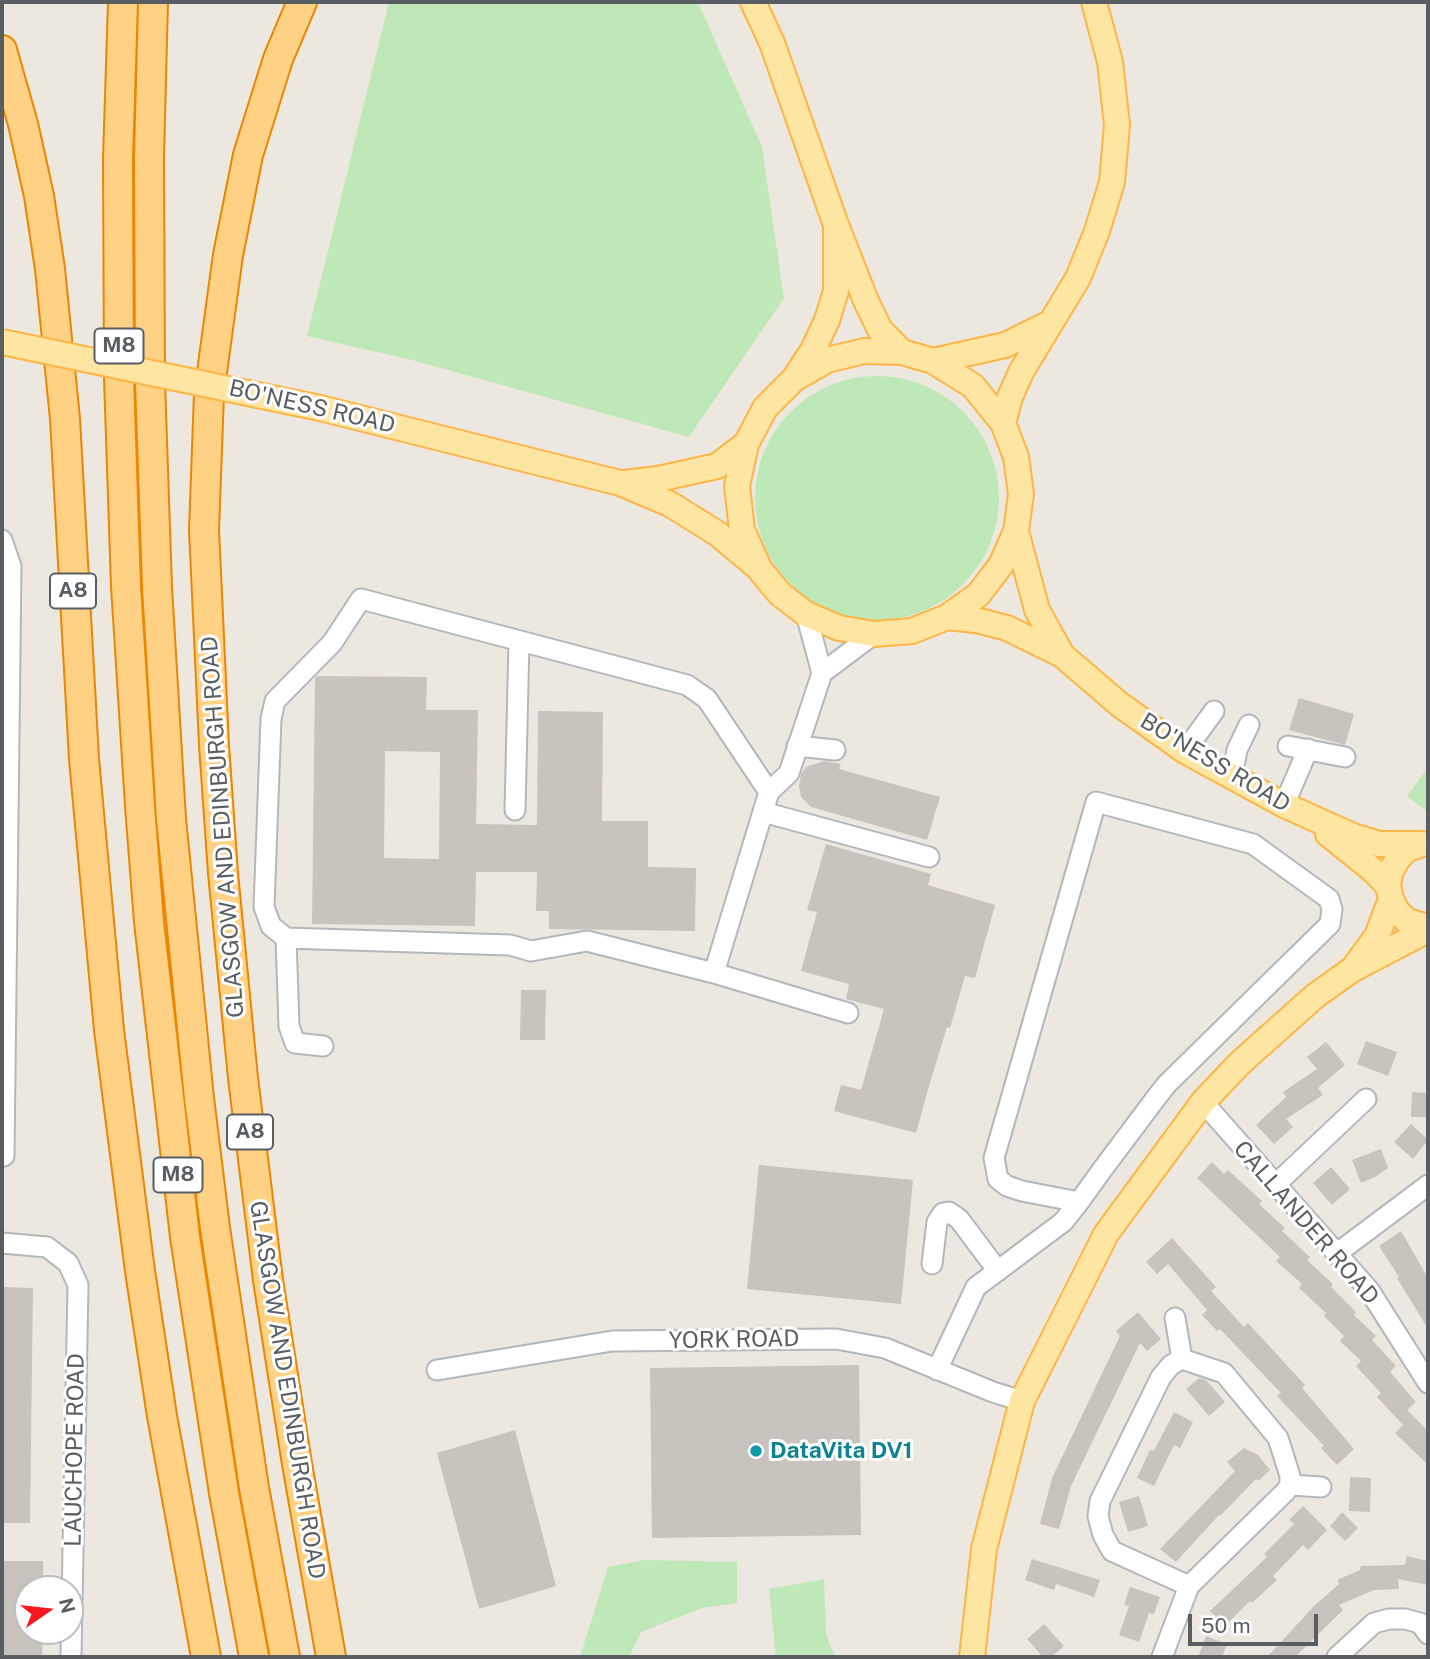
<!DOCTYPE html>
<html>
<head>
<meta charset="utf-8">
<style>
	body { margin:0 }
	#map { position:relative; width:1430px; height:1659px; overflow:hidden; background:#ede8df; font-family:"Public Sans",sans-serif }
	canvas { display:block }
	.frame { position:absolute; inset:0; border:4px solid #585e62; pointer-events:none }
	.north { position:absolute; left:14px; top:1575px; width:70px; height:70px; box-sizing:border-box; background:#fff; border:2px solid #bcbfc0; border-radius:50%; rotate:76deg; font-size:19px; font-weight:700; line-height:28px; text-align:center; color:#585e62 }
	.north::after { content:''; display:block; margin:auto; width:24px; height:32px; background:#fb1721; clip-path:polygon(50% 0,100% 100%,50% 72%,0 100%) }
	.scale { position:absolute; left:1188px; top:1614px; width:130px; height:32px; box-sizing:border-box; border:4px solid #585e62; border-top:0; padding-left:9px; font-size:21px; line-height:24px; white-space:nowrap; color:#585e62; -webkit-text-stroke:5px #fff; paint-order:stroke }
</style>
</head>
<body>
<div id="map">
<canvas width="1430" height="1659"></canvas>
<div class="frame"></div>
<div class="north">N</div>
<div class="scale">50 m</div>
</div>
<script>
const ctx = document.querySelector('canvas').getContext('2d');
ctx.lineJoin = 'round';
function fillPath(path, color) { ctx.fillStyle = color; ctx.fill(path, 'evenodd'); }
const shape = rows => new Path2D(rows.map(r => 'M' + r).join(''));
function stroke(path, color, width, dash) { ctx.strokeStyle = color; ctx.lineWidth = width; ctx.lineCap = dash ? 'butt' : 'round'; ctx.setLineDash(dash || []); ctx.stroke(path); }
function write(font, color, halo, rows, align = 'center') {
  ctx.font = font + ' "Public Sans",sans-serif'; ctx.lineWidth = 6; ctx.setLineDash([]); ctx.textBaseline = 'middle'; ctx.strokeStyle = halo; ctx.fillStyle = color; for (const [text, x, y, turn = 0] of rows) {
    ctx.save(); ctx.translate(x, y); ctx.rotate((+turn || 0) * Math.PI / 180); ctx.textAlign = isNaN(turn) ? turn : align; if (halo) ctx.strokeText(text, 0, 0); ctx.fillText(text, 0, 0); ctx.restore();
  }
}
const green = shape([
	[389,2,698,2,762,147,784,298,689,437,412,360,307,336],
	'755 498a122 122 0 1 1 244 0a122 122 0 1 1-244 0Z',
	[1428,768,1428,812,1407,796],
	[644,1560,737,1562,737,1603,702,1608,641,1632,629,1657,580,1657,608,1567],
	[824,1579,826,1634,835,1657,776,1657,769,1589]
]);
const building = shape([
	[317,676,427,677,426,710,478,710,476,824,537,825,538,711,603,712,602,821,648,821,648,867,696,868,695,931,549,929,549,911,536,911,537,872,476,872,475,926,312,924,315,678],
	[385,751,440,752,439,859,384,858],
	[1299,698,1354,714,1345,745,1289,730],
	[824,761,841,764,839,769,940,797,927,840,811,807,801,797,799,786,801,774,806,767],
	[826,844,931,874,928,885,995,905,975,978,965,976,950,1028,947,1027,929,1086,916,1133,834,1111,841,1085,861,1090,884,1009,846,999,849,984,801,971,817,912,807,910],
	[521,990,546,990,545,1040,520,1040],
	[1366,1041,1397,1052,1388,1076,1357,1064],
	[1326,1042,1345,1065,1318,1088,1323,1095,1286,1119,1293,1127,1274,1144,1256,1125,1286,1097,1283,1092,1317,1069,1307,1057],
	[1412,1092,1428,1093,1428,1117,1411,1117],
	[1411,1124,1428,1140,1413,1159,1394,1142],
	[1381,1149,1388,1168,1375,1177,1361,1183,1352,1160],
	[1212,1162,1224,1174,1228,1170,1262,1201,1259,1204,1285,1228,1282,1231,1310,1257,1307,1260,1333,1284,1331,1287,1356,1312,1354,1315,1376,1336,1372,1340,1396,1366,1390,1372,1416,1402,1407,1410,1428,1431,1428,1465,1395,1433,1403,1425,1377,1397,1381,1393,1356,1366,1361,1361,1340,1341,1344,1336,1324,1316,1326,1313,1299,1288,1302,1284,1276,1261,1280,1257,1197,1178],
	[759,1165,913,1180,901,1304,747,1289],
	[1331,1167,1350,1189,1332,1205,1313,1183],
	[1401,1231,1428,1278,1428,1329,1397,1278,1399,1277,1379,1246],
	[1172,1238,1216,1287,1211,1291,1244,1327,1248,1323,1305,1385,1302,1388,1354,1449,1337,1465,1321,1448,1324,1446,1277,1396,1281,1393,1220,1329,1217,1331,1202,1315,1207,1310,1168,1264,1157,1274,1146,1262],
	[2,1287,33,1288,30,1523,2,1523],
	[1138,1312,1161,1339,1147,1351,1140,1343,1071,1486,1059,1529,1040,1524,1052,1478,1120,1336,1116,1331],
	[859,1365,861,1535,652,1538,650,1368],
	[1199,1378,1206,1380,1225,1402,1209,1416,1186,1389],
	[1174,1412,1193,1422,1180,1448,1174,1445,1154,1486,1137,1478,1150,1450,1154,1451],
	[515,1430,556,1586,479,1609,437,1453],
	[1244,1448,1258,1455,1270,1470,1258,1481,1256,1479,1220,1516,1219,1515,1176,1562,1160,1549,1235,1471,1227,1462],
	[1350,1477,1371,1478,1370,1512,1349,1511],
	[1139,1496,1148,1526,1128,1532,1119,1502],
	[1303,1506,1327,1530,1308,1550,1303,1545,1273,1576,1277,1580,1252,1603,1250,1601,1225,1626,1210,1611,1267,1557,1264,1554,1294,1524,1289,1520],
	[1342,1512,1358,1528,1345,1541,1330,1526],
	[1407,1556,1428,1561,1428,1585,1398,1579,1399,1589,1374,1590,1339,1605,1343,1610,1295,1657,1267,1657,1315,1605,1339,1584,1337,1580,1360,1570,1361,1566,1405,1565],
	[1032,1559,1100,1580,1094,1597,1056,1584,1054,1590,1025,1580],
	[2,1561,43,1561,43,1589,28,1589,28,1631,43,1631,42,1657,2,1657],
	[1130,1587,1160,1597,1154,1614,1149,1613,1139,1642,1119,1635,1129,1606,1124,1605],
	[1044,1624,1064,1646,1051,1657,1043,1657,1027,1639],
	[1206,1636,1227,1644,1222,1657,1198,1657]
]);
const minor = shape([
	[2,540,11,566,4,1156],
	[806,614,822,673],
	[797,746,835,750],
	[1288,746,1345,757],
	[1185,751,1214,711],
	[1232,777,1237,750,1249,725],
	[769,792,707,699,687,685,361,599,332,643,275,701,271,719,264,907,271,926,286,938,510,945,531,951,587,941,714,973,848,1013],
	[1284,805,1308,749],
	[515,810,519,641],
	[763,812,929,857],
	[286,938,289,1026,295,1043,323,1046],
	[714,973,769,792,789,773,822,673,874,634],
	[1203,1102,1369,1290,1428,1383],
	[1275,1185,1366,1099],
	[2,1243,47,1247,68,1263,78,1285,71,1657],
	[1336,1254,1428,1185],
	[932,1264,937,1222,943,1213,949,1212,959,1219,998,1271],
	[1175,1318,1182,1359],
	[437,1370,612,1341,836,1339,885,1348,993,1392,1022,1401],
	[937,1370,976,1287,1063,1222,1079,1202,1102,1170,1159,1094,1167,1084,1330,924,1332,909,1329,899,1253,844,1096,802,994,1158,998,1179,1007,1186,1022,1191,1079,1202],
	[1290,1485,1321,1487],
	[1162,1657,1189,1586,1285,1492,1290,1485,1290,1476,1278,1438,1224,1373,1182,1359,1171,1365,1161,1377,1100,1501,1098,1516,1103,1535,1112,1551,1189,1586],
	[1337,1657,1374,1623,1389,1619,1405,1619,1420,1623,1428,1634]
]);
const major = shape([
	[753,2,772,43,836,225,866,301,880,330,902,352],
	[933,361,1005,345,1050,323],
	[794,379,827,360,864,351,902,352,933,361,973,386,1003,423,1016,457,1021,494,1016,531,1001,565,978,595,947,617,912,631,874,634,839,628,806,614,780,594,760,570,742,530,737,486,746,444,765,408,794,379,813,350,827,320,836,291,836,225],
	[320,408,620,483,670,504,718,534,755,565],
	[1003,423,1010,397,1021,372,1078,278,1097,231,1112,182,1117,125,1110,62,1094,2],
	[624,483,658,479,717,466,746,444],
	[1016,531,1037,610,1062,655],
	[947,617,976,620,1007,628,1062,655,1119,704,1185,751,1284,805,1353,836,1379,844,1419,844],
	[1328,834,1374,871,1388,886],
	[1422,844,1406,850,1397,860,1390,873,1388,886,1391,899,1397,911,1407,921,1428,927],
	[1355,966,1377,936,1391,899],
	[972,1657,984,1549,1022,1401,1106,1234,1203,1102,1240,1063,1315,996,1353,969,1428,930]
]);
const highway = shape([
	[123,2,118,159,119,378,126,586,140,806,149,922,185,1237,224,1493,254,1657],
	[153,2,149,158,150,382,157,588,171,819,199,1098,215,1228,254,1488,285,1657],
	[302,2,278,59,248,155,228,255,209,394,204,530,214,745,223,873,243,1078,268,1280,297,1464,331,1657],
	[2,50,23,124,39,196,50,269,65,419,84,759,109,1030,140,1271,162,1416,206,1657]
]);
const majorBridge = shape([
	[2,342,320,408]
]);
const markers = [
	[756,1451,7,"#0f9aa8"]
];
const shields = [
	[119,346,49],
	[73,591,46],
	[250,1132,46],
	[178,1175,49]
];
const shieldNames = [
	["M8",119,346],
	["A8",73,591],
	["A8",250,1132],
	["M8",178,1175]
];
const streetNames = [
	["BO'NESS ROAD",312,407,13],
	["BO'NESS ROAD",1215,763,31],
	["GLASGOW AND EDINBURGH ROAD",223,827,-94],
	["CALLANDER ROAD",1306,1223,49],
	["YORK ROAD",734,1340,-1],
	["GLASGOW AND EDINBURGH ROAD",287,1390,81],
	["LAUCHOPE ROAD",75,1450,-89]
];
const cultureNames = [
	["DataVita DV1",770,1451]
];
fillPath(green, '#bee8b8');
fillPath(building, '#c8c3bc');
stroke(minor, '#b2b7bc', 23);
stroke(major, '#ffb546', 28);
stroke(highway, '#ec8600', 32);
stroke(minor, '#fff', 19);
stroke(major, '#ffe5a2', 24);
stroke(highway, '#ffd184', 28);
stroke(majorBridge, '#ffb546', 28, []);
stroke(majorBridge, '#ffe5a2', 24);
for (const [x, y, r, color] of markers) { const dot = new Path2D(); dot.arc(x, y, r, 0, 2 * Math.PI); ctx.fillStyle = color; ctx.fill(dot); stroke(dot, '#fff', 2.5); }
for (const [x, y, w] of shields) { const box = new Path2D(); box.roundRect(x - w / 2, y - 17.5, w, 35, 5); ctx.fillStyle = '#fff'; ctx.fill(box); stroke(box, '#585e62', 2); }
write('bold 21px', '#585e62', null, shieldNames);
write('23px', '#585e62', '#fff', streetNames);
write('bold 23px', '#0d838f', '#fff', cultureNames, 'left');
</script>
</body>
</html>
